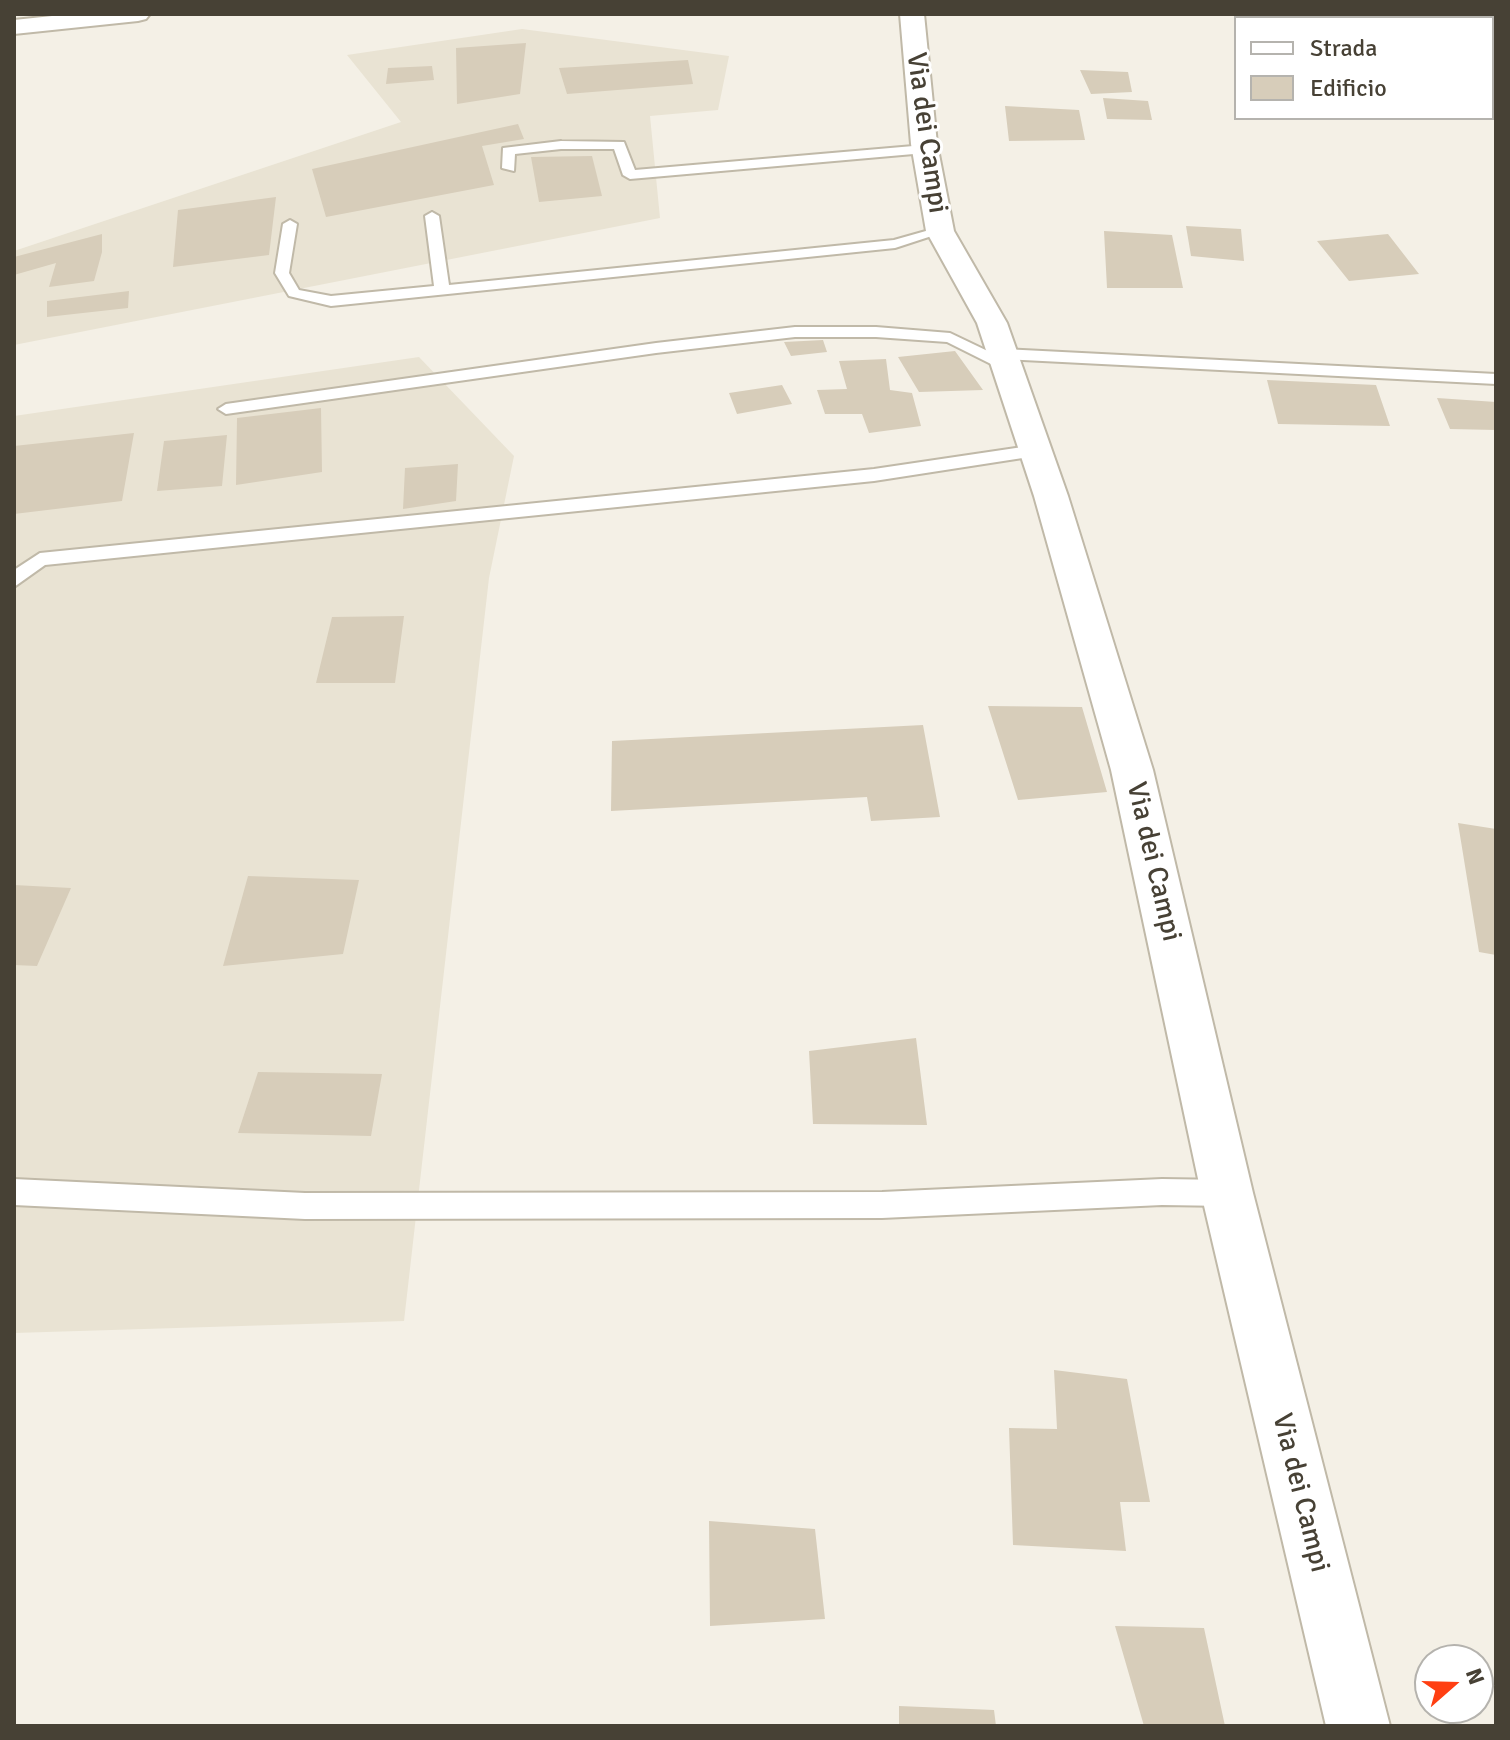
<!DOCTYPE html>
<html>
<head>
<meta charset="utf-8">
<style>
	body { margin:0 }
	#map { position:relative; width:1510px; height:1740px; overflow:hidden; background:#f4f0e6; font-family:Signika,sans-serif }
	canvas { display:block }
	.frame { position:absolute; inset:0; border:16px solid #474135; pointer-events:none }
	.legend { position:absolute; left:1234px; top:16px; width:260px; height:104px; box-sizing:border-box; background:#fff; border:2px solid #b5b3ae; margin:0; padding:10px 14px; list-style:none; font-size:24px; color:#474135 }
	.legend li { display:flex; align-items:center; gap:16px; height:40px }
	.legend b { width:40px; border:2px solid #b5b3ae }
	.north { position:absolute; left:1414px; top:1644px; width:80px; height:80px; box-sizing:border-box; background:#fff; border:2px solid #b5b3ae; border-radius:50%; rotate:70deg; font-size:22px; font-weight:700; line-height:32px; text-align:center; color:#474135 }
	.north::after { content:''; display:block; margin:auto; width:28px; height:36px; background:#ff3f12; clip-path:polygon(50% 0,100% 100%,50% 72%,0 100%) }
</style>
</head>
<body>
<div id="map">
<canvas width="1510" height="1740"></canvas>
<div class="frame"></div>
<ul class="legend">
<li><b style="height:10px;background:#fff"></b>Strada</li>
<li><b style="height:22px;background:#d7cdba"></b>Edificio</li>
</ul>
<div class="north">N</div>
</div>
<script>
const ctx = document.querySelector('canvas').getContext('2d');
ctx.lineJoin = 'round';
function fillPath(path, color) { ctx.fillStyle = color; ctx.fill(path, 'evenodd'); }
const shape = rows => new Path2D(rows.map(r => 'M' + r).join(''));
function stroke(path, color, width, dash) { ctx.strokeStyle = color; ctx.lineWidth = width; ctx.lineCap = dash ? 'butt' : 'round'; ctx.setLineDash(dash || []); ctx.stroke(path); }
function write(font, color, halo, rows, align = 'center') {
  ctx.font = font + ' Signika,sans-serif'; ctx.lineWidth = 6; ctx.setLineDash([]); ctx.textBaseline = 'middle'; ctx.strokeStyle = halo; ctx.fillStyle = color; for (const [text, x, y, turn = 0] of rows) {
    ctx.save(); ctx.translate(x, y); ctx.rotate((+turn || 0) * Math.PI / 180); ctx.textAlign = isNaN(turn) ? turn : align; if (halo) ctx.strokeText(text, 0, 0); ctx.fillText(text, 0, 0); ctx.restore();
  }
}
const residential = shape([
	[522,29,729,56,718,110,650,116,660,218,14,345,14,251,401,122,347,55],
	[419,357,514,456,489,578,404,1321,14,1333,14,416]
]);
const building = shape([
	[526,43,520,94,457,104,456,48],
	[688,60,693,84,567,94,559,68],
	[432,66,434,80,386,84,388,68],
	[1080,70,1128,72,1132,92,1091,94],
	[1103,98,1148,101,1152,120,1107,119],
	[1005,106,1079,110,1085,140,1009,141],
	[518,124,524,139,482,146,494,185,326,217,312,169],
	[592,156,602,196,539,202,531,157],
	[276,197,269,255,173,267,178,210],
	[1186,226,1241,229,1244,261,1191,256],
	[1104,231,1172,235,1183,288,1107,288],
	[102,234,102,252,94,281,49,287,56,263,14,275,14,257],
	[1388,234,1419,274,1349,281,1317,241],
	[129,291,128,308,47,317,47,301],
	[823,340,827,352,791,356,784,342],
	[955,351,983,390,919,392,898,357],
	[886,359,890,390,912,393,921,426,869,433,862,414,825,414,817,390,847,389,839,361],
	[1267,380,1376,385,1390,426,1278,424],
	[782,385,792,404,737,414,729,393],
	[1437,398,1496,402,1496,430,1450,429],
	[321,408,322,472,236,485,237,418],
	[134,433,122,501,14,514,14,446],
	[227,435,222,486,157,491,164,441],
	[458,464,456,501,403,509,405,468],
	[404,616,395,683,316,683,332,617],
	[988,706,1082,707,1107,792,1018,800],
	[923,725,940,817,871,821,867,797,611,811,612,741],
	[1458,823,1496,829,1496,955,1479,952],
	[248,876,359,880,343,954,223,966],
	[14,885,71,888,37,966,14,965],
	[916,1038,927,1125,813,1124,809,1051],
	[258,1072,382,1074,371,1136,238,1133],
	[1054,1370,1127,1379,1150,1502,1120,1502,1126,1551,1013,1545,1009,1428,1057,1429],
	[709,1521,815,1529,825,1619,710,1626],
	[1115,1626,1204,1628,1225,1726,1144,1726],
	[899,1706,994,1710,996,1726,899,1726]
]);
const lane = shape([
	[561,141,624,142,635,170,925,145,932,149,925,153,630,179,623,175,614,149,561,149,515,154,514,171,502,168,503,148,561,141],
	[432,212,439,216,449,285,894,240,940,227,947,231,895,248,331,306,289,296,275,273,283,224,290,220,297,224,289,273,299,290,331,296,434,286,425,216,432,212],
	[795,327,876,327,950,333,996,355,997,351,1003,349,1496,374,1496,384,1003,359,1015,367,1007,372,947,342,876,337,795,337,656,353,226,414,218,409,226,404,656,343,795,327],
	[1036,445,1044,451,1042,455,874,481,45,565,14,587,14,570,40,553,874,469,1036,445],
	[14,1179,305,1193,882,1192,1162,1179,1227,1180,1236,1184,1240,1193,1236,1202,1227,1206,1162,1205,882,1218,305,1219,14,1205,14,1179]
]);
const street = shape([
	[71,14,150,14,146,19,138,21,14,34,14,20,71,14],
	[900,14,924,14,937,144,954,231,1007,323,1068,496,1153,770,1253,1193,1390,1726,1326,1726,1201,1193,1111,770,1034,496,977,323,926,231,911,144,900,14]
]);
const streetNames = [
	["Via dei Campi",926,133,82],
	["Via dei Campi",1153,862,77],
	["Via dei Campi",1300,1493,76]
];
fillPath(residential, '#e9e3d3');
fillPath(building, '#d7cdba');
stroke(lane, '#c0b9a8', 4);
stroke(street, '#c0b9a8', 4);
fillPath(lane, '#fff');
fillPath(street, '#fff');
write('28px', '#474135', '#fff', streetNames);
</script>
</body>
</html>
